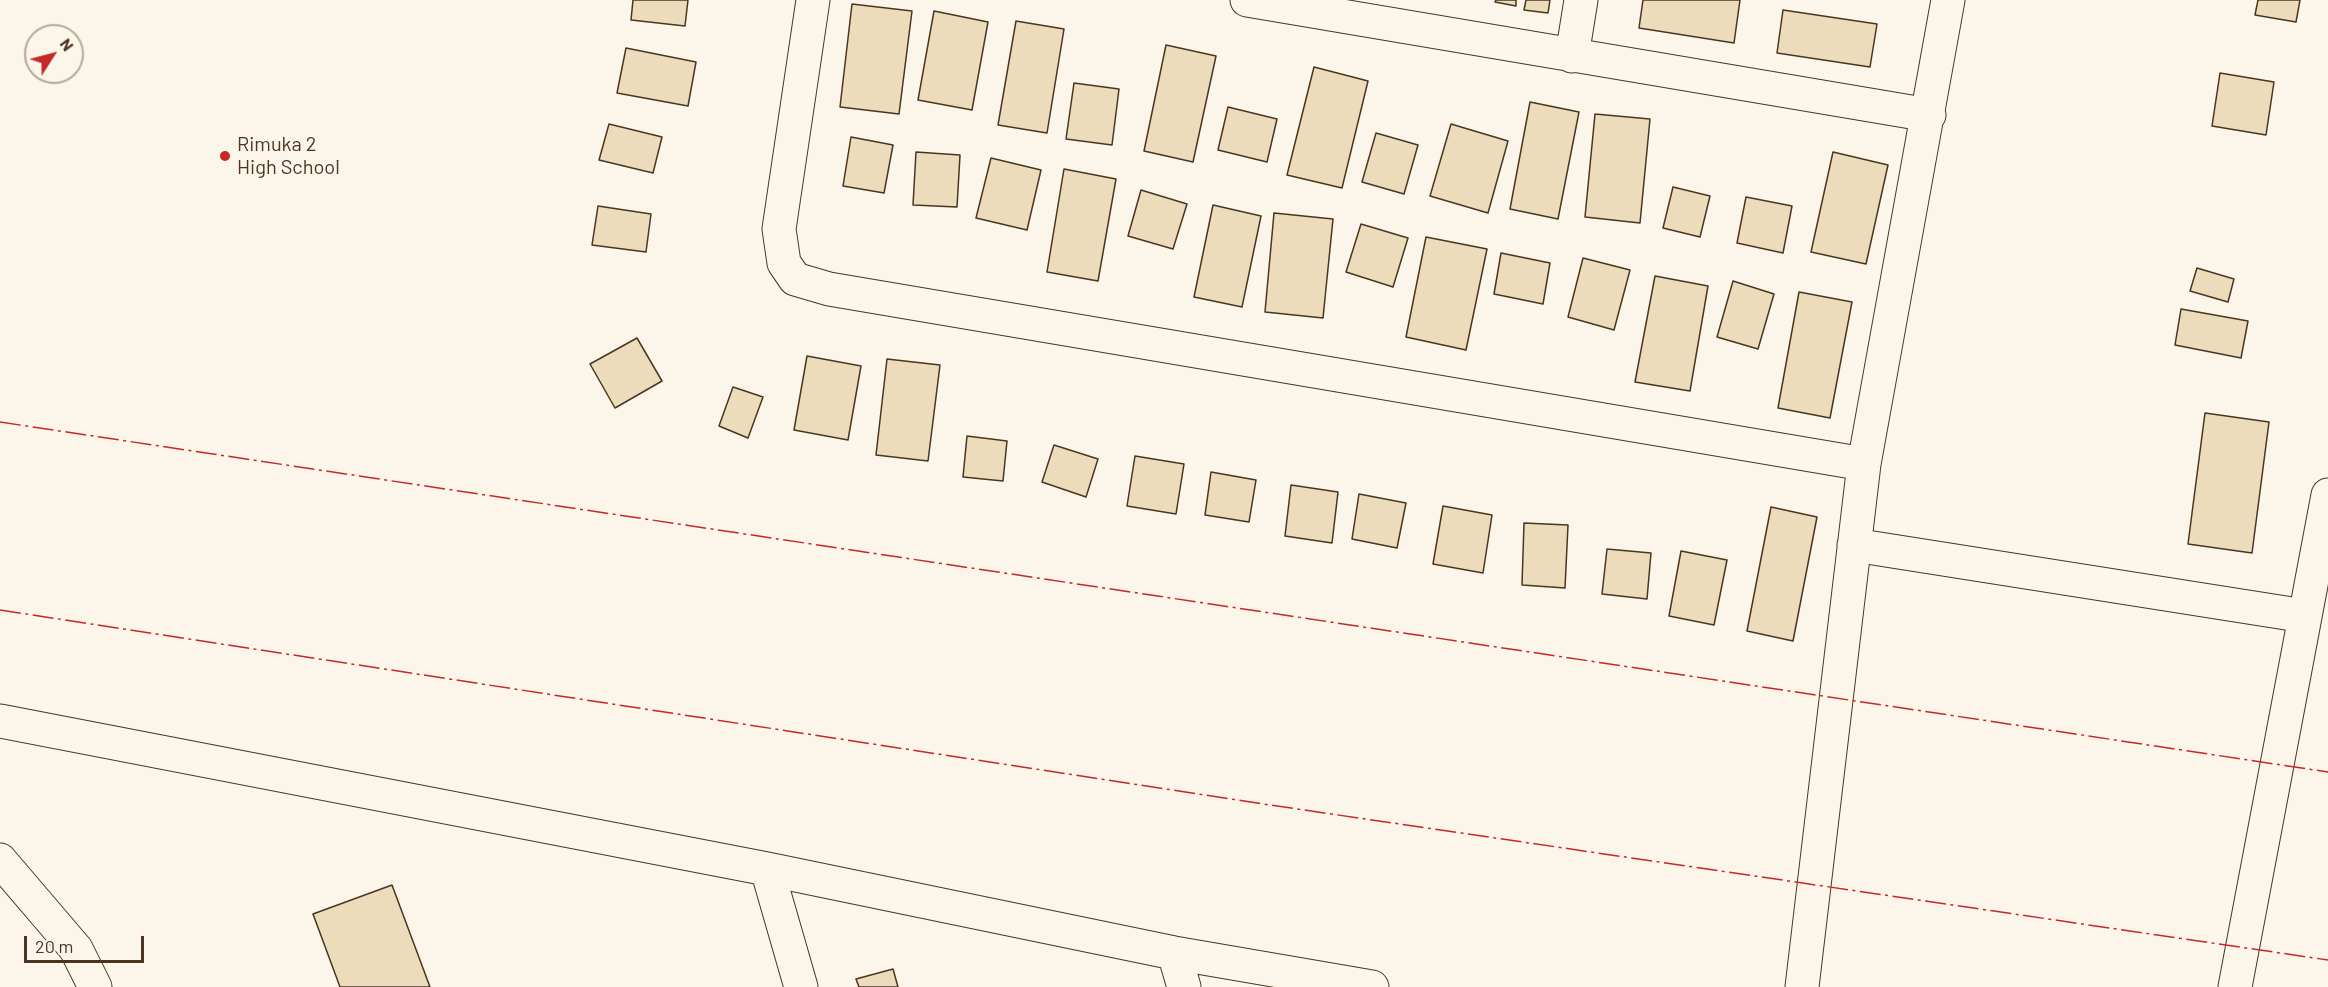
<!DOCTYPE html>
<html>
<head>
<meta charset="utf-8">
<style>
	body { margin:0 }
	#map { position:relative; width:2328px; height:987px; overflow:hidden; background:#fbf6e9; font-family:Barlow,sans-serif }
	canvas { display:block }
	.north { position:absolute; left:24px; top:24px; width:60px; height:60px; box-sizing:border-box; background:#fbf6e9; border:2px solid #b4a999; border-radius:50%; rotate:54deg; font-size:16px; font-weight:700; line-height:24px; text-align:center; color:#4a3520 }
	.north::after { content:''; display:block; margin:auto; width:21px; height:27px; background:#c62828; clip-path:polygon(50% 0,100% 100%,50% 72%,0 100%) }
	.scale { position:absolute; left:24px; top:936px; width:120px; height:27px; box-sizing:border-box; border:3px solid #4a3520; border-top:0; padding-left:8px; font-size:18px; line-height:21px; white-space:nowrap; color:#4a3520; -webkit-text-stroke:4px #fbf6e9; paint-order:stroke }
</style>
</head>
<body>
<div id="map">
<canvas width="2328" height="987"></canvas>
<div class="north">N</div>
<div class="scale">20 m</div>
</div>
<script>
const ctx = document.querySelector('canvas').getContext('2d');
ctx.lineJoin = 'round';
function fillPath(path, color) { ctx.fillStyle = color; ctx.fill(path, 'evenodd'); }
const shape = rows => new Path2D(rows.map(r => 'M' + r).join(''));
function stroke(path, color, width, dash) { ctx.strokeStyle = color; ctx.lineWidth = width; ctx.lineCap = dash ? 'butt' : 'round'; ctx.setLineDash(dash || []); ctx.stroke(path); }
function write(font, color, halo, rows, align = 'center') {
  ctx.font = font + ' Barlow,sans-serif'; ctx.lineWidth = 4.5; ctx.setLineDash([]); ctx.textBaseline = 'middle'; ctx.strokeStyle = halo; ctx.fillStyle = color; for (const [text, x, y, turn = 0] of rows) {
    ctx.save(); ctx.translate(x, y); ctx.rotate((+turn || 0) * Math.PI / 180); ctx.textAlign = isNaN(turn) ? turn : align; if (halo) ctx.strokeText(text, 0, 0); ctx.fillText(text, 0, 0); ctx.restore();
  }
}
const building = shape([
	[633,0,688,0,685,26,631,20,633,0],
	[1496,0,1516,0,1516,6,1495,2,1496,0],
	[1526,0,1550,0,1548,13,1524,10,1526,0],
	[1643,0,1740,0,1734,43,1639,28,1643,0],
	[2258,0,2300,0,2296,22,2255,15,2258,0],
	[852,4,912,11,899,114,840,107,852,4],
	[1783,10,1877,24,1870,67,1777,53,1783,10],
	[934,11,988,22,972,110,918,100,934,11],
	[1016,21,1064,29,1047,133,998,125,1016,21],
	[1166,45,1216,56,1193,162,1144,151,1166,45],
	[626,48,696,62,688,106,617,93,626,48],
	[1314,67,1368,81,1342,188,1287,175,1314,67],
	[2220,73,2274,82,2266,135,2212,126,2220,73],
	[1074,83,1119,89,1112,145,1066,139,1074,83],
	[1530,102,1579,112,1558,219,1510,209,1530,102],
	[1228,107,1277,119,1267,162,1218,150,1228,107],
	[1595,114,1650,119,1640,223,1585,217,1595,114],
	[609,124,662,137,653,173,599,160,609,124],
	[1451,124,1508,141,1488,213,1430,196,1451,124],
	[1376,133,1418,145,1404,194,1362,182,1376,133],
	[851,137,893,145,884,193,843,186,851,137],
	[916,152,960,155,957,207,913,205,916,152],
	[1833,152,1888,165,1866,264,1811,252,1833,152],
	[991,158,1041,170,1027,230,976,218,991,158],
	[1064,169,1116,179,1098,281,1047,272,1064,169],
	[1673,187,1710,196,1700,237,1663,228,1673,187],
	[1141,190,1187,204,1173,249,1128,236,1141,190],
	[1746,197,1792,206,1783,253,1737,243,1746,197],
	[1213,205,1261,216,1242,307,1194,297,1213,205],
	[598,206,651,214,646,252,592,245,598,206],
	[1274,213,1333,219,1323,318,1265,312,1274,213],
	[1361,224,1408,238,1393,287,1346,272,1361,224],
	[1426,237,1487,249,1466,350,1406,337,1426,237],
	[1501,253,1550,263,1543,304,1494,294,1501,253],
	[1583,258,1630,270,1614,330,1568,317,1583,258],
	[2197,268,2234,279,2228,302,2190,291,2197,268],
	[1655,276,1708,286,1690,391,1635,382,1655,276],
	[1733,281,1774,294,1758,349,1717,337,1733,281],
	[1799,292,1852,302,1830,418,1778,408,1799,292],
	[2181,309,2248,321,2241,358,2175,345,2181,309],
	[637,338,662,381,615,408,590,364,637,338],
	[807,356,861,366,848,440,794,430,807,356],
	[887,359,940,365,928,461,876,455,887,359],
	[733,387,763,397,748,438,719,426,733,387],
	[2205,413,2269,422,2252,553,2188,544,2205,413],
	[967,436,1007,441,1003,481,963,477,967,436],
	[1054,445,1098,459,1086,497,1042,482,1054,445],
	[1135,456,1184,464,1176,514,1127,506,1135,456],
	[1211,472,1256,480,1249,522,1205,515,1211,472],
	[1291,485,1338,492,1332,543,1285,536,1291,485],
	[1359,494,1406,503,1397,548,1352,539,1359,494],
	[1443,506,1492,515,1483,573,1433,564,1443,506],
	[1771,507,1817,517,1793,641,1747,631,1771,507],
	[1524,523,1568,525,1565,588,1522,585,1524,523],
	[1607,549,1651,553,1647,599,1602,594,1607,549],
	[1681,551,1727,560,1714,625,1669,616,1681,551],
	[392,885,430,987,340,987,313,914,392,885],
	[893,969,898,987,859,987,856,979,893,969]
]);
const street = shape([
	[813,0,779,229,784,263,795,279,829,289,1864,464],
	[1247,0,1929,115],
	[1572,56,1581,0],
	[1854,545,2305,616],
	[0,721,767,869,1174,953,1372,987],
	[0,860,76,949,95,987],
	[767,869,801,987],
	[1174,953,1184,987],
	[1802,987,1864,464,1948,0],
	[2235,987,2328,495]
]);
const power = shape([
	[0,422,2328,772],
	[0,610,1270,805,2328,960]
]);
const markers = [
	[225,156,6,"#c62828"]
];
const poiNames = [
	["Rimuka 2",237,144],
	["High School",237,167]
];
fillPath(building, '#ecdcbc');
stroke(building, '#4a3520', 1.5);
stroke(street, '#4a3520', 35);
stroke(street, '#fbf6e9', 33);
stroke(power, '#c62828', 1.5, [21, 4.5, 3, 4.5]);
for (const [x, y, r, color] of markers) { const dot = new Path2D(); dot.arc(x, y, r, 0, 2 * Math.PI); ctx.fillStyle = color; ctx.fill(dot); stroke(dot, '#fbf6e9', 2); }
write('20px', '#4a3520', '#fbf6e9', poiNames, 'left');
</script>
</body>
</html>
